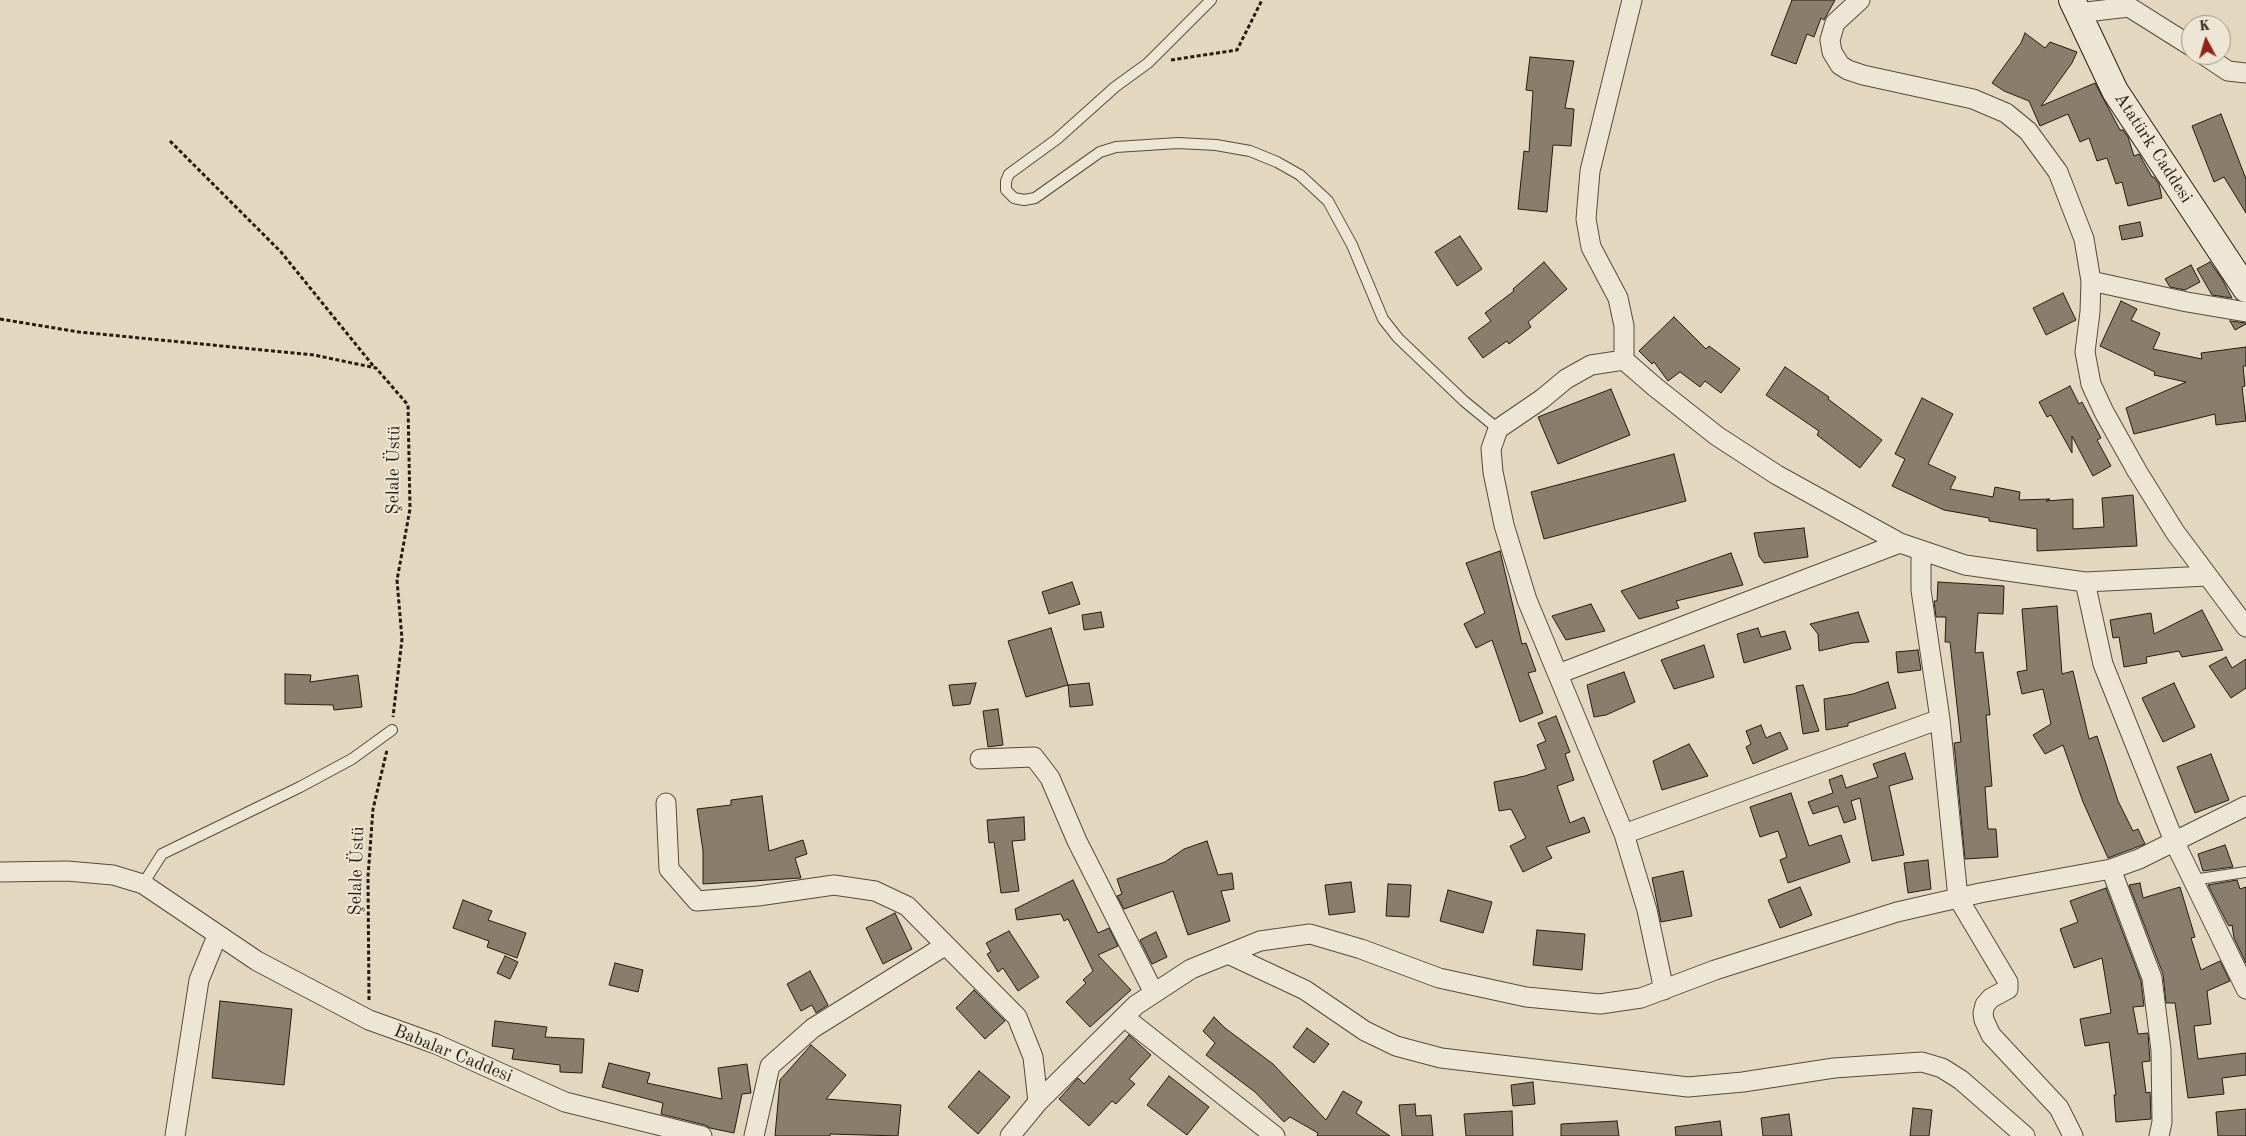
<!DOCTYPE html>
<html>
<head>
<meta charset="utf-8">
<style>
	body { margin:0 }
	#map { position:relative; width:2246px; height:1136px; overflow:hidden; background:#e3d8bf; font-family:"Old Standard TT",serif }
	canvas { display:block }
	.north { position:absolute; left:2181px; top:15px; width:50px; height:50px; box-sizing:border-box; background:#ede6d5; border:1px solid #9d9586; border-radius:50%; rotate:354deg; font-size:14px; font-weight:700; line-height:20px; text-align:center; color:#251c10 }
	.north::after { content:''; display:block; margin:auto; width:18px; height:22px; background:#8f2418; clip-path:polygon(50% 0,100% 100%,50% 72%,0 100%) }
</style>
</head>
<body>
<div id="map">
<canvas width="2246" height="1136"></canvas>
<div class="north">K</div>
</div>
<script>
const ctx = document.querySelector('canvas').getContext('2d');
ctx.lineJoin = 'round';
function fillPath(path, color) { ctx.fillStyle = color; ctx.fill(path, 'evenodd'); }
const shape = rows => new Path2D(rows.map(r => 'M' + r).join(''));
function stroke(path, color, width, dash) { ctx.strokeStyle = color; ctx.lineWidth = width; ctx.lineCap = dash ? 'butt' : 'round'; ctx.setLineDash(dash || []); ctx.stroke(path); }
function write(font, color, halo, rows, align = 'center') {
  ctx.font = font + ' "Old Standard TT",serif'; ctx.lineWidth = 4; ctx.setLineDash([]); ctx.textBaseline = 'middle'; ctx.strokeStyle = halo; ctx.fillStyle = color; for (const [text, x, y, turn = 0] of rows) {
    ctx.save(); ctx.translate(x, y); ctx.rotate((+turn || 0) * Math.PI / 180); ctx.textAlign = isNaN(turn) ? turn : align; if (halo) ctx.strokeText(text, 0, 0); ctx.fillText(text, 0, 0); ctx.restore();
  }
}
const building = shape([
	[1792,0,1835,0,1824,20,1821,18,1814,37,1807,34,1796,64,1771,55,1792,0],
	[2025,33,2045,48,2050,42,2077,52,2072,63,2041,106,2095,83,2120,130,2123,130,2128,137,2134,156,2139,154,2152,177,2154,177,2159,184,2162,198,2128,206,2122,182,2116,184,2107,158,2097,161,2089,138,2080,142,2068,114,2040,126,2029,101,2004,91,1992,83,2021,43,2025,33],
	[1530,57,1574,61,1565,108,1574,109,1571,146,1553,145,1547,212,1518,209,1524,151,1529,152,1533,91,1526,90,1530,57],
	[2221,114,2246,179,2246,213,2224,177,2214,182,2192,126,2221,114],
	[2140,222,2143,236,2122,240,2119,226,2140,222],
	[1460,236,1482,269,1457,286,1435,252,1460,236],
	[1544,262,1567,289,1528,322,1531,327,1509,344,1507,341,1483,358,1468,338,1491,321,1485,313,1514,291,1513,289,1544,262],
	[2210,262,2222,279,2232,298,2212,295,2197,269,2210,262],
	[2191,265,2200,282,2185,290,2170,287,2165,279,2191,265],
	[2063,293,2076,320,2046,335,2033,308,2063,293],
	[2121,301,2137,309,2131,320,2160,333,2153,349,2202,359,2201,353,2246,347,2246,366,2243,366,2245,386,2242,387,2246,421,2216,425,2215,414,2134,434,2126,408,2186,382,2154,375,2155,372,2100,346,2121,301],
	[1674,317,1706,349,1709,346,1740,369,1721,393,1705,381,1700,387,1680,372,1668,381,1654,362,1652,364,1639,351,1674,317],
	[2230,321,2246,323,2246,324,2235,330,2230,321],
	[1785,367,1829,397,1828,399,1882,440,1860,468,1817,435,1819,431,1766,395,1785,367],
	[2070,386,2079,404,2082,402,2101,438,2097,440,2111,466,2093,476,2072,436,2072,453,2051,415,2047,417,2039,402,2070,386],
	[1611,389,1630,435,1558,464,1538,417,1611,389],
	[1922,398,1953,414,1928,464,1956,477,1950,489,1993,497,1995,487,2020,492,2019,500,2050,499,2046,501,2073,499,2073,529,2104,527,2102,498,2133,495,2137,546,2037,551,2037,529,1989,521,1989,518,1944,510,1892,486,1905,459,1895,454,1922,398],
	[1674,454,1686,501,1544,539,1531,492,1674,454],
	[1804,528,1808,557,1764,563,1759,556,1754,533,1804,528],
	[1500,551,1522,644,1526,643,1536,671,1528,673,1543,713,1520,722,1492,640,1476,648,1464,624,1485,613,1466,563,1500,551],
	[1731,553,1743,585,1676,601,1679,608,1639,619,1621,591,1731,553],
	[1072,582,1080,604,1049,614,1042,592,1072,582],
	[1938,582,2004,586,2003,614,1978,613,1975,653,1983,652,1990,715,1986,715,1992,786,1985,787,1988,829,1996,829,1998,857,1965,859,1954,743,1961,742,1950,642,1945,642,1946,617,1936,617,1934,601,1937,601,1938,582],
	[1591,604,1605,631,1566,640,1552,616,1591,604],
	[2057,606,2062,674,2073,671,2089,739,2097,736,2118,801,2133,831,2138,829,2145,844,2108,858,2083,802,2063,745,2045,754,2033,735,2051,724,2043,689,2022,694,2017,672,2027,670,2022,609,2057,606],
	[2202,610,2223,650,2182,657,2179,651,2146,657,2147,663,2124,667,2119,637,2113,638,2110,620,2151,613,2154,634,2202,610],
	[1101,612,1104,627,1084,630,1082,615,1101,612],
	[1858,612,1869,642,1853,643,1819,651,1818,634,1810,624,1858,612],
	[1051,628,1068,685,1026,697,1008,641,1051,628],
	[1758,628,1761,637,1785,631,1791,649,1744,663,1737,634,1758,628],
	[1704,645,1714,677,1674,689,1661,660,1704,645],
	[1918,650,1921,670,1898,673,1896,652,1918,650],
	[2226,657,2232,668,2246,659,2246,688,2231,698,2209,666,2226,657],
	[1624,672,1635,702,1606,715,1594,717,1587,685,1624,672],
	[285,674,311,675,310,682,358,675,362,707,334,710,333,705,285,704,285,674],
	[1888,682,1896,708,1848,723,1848,726,1826,730,1824,699,1853,694,1888,682],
	[976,683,970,704,953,706,949,685,976,683],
	[1089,683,1093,705,1070,707,1068,685,1089,683],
	[2174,683,2195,727,2163,742,2142,698,2174,683],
	[1803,685,1819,731,1803,734,1796,686,1803,685],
	[998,709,1003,745,988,747,983,711,998,709],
	[1556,716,1570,752,1565,754,1574,780,1557,786,1570,823,1584,817,1590,832,1546,847,1552,858,1523,872,1510,846,1526,838,1511,809,1499,811,1494,782,1525,776,1546,769,1537,745,1546,741,1538,723,1556,716],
	[1761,725,1766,738,1780,732,1788,749,1753,764,1746,747,1751,744,1746,731,1761,725],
	[1689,744,1708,776,1662,790,1653,761,1689,744],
	[1905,753,1913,779,1889,786,1904,855,1872,861,1860,798,1851,801,1856,819,1844,823,1838,806,1813,814,1808,802,1833,793,1829,780,1842,775,1846,788,1878,777,1873,764,1905,753],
	[2211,754,2229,800,2195,813,2177,767,2211,754],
	[1791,793,1809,846,1841,835,1850,862,1788,883,1780,860,1787,857,1778,831,1760,837,1750,807,1791,793],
	[762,796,769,851,803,840,807,854,795,858,801,878,703,884,703,851,697,809,731,805,731,800,762,796],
	[1024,817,1025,840,1012,841,1019,891,1001,893,994,842,989,843,987,820,1024,817],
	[1207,841,1218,875,1232,873,1234,889,1221,891,1230,921,1188,935,1173,891,1124,909,1117,896,1122,894,1117,879,1165,862,1184,849,1207,841],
	[2225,845,2233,867,2203,871,2198,854,2225,845],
	[1928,860,1931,889,1908,893,1904,863,1928,860],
	[1683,871,1692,916,1661,922,1652,878,1683,871],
	[1073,880,1098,933,1109,928,1118,946,1098,955,1131,990,1090,1027,1066,1002,1086,983,1083,980,1093,971,1068,919,1064,921,1061,914,1017,920,1015,909,1073,880],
	[2237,880,2240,889,2246,887,2246,963,2234,938,2232,925,2229,926,2226,921,2208,885,2237,880],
	[1351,882,1355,912,1329,915,1325,885,1351,882],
	[2140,883,2143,898,2180,887,2195,937,2191,938,2201,970,2220,961,2230,981,2207,991,2211,1024,2194,1026,2198,1059,2246,1053,2246,1075,2222,1078,2224,1094,2188,1098,2175,1003,2166,1003,2163,974,2129,885,2140,883],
	[1388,884,1411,885,1409,917,1386,916,1388,884],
	[1800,887,1812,915,1780,928,1768,900,1800,887],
	[2106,888,2141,981,2144,1006,2133,1007,2138,1034,2148,1033,2150,1061,2142,1062,2146,1093,2150,1092,2151,1119,2116,1122,2114,1095,2116,1095,2109,1042,2085,1046,2080,1019,2111,1013,2102,958,2074,968,2060,929,2078,922,2070,901,2106,888],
	[1448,890,1492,902,1483,933,1440,921,1448,890],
	[463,900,492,911,488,920,526,933,517,958,487,947,489,941,453,928,463,900],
	[895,913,912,949,883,964,866,928,895,913],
	[1537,930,1585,934,1582,970,1533,965,1537,930],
	[1009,931,1039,977,1018,991,1003,968,998,972,987,954,991,952,986,943,1009,931],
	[1156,932,1167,957,1152,964,1140,940,1156,932],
	[505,956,518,962,510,979,497,973,505,956],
	[615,963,643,970,638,992,609,985,615,963],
	[810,971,828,1005,816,1013,812,1005,801,1011,787,984,810,971],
	[974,990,1005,1021,985,1039,956,1008,974,990],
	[220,1001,292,1009,284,1085,212,1078,220,1001],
	[1214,1017,1225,1028,1273,1064,1326,1120,1343,1091,1362,1102,1356,1113,1390,1136,1317,1136,1318,1133,1290,1117,1284,1122,1255,1092,1206,1055,1215,1043,1203,1031,1214,1017],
	[495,1021,547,1027,545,1037,584,1039,582,1073,560,1072,560,1065,512,1059,514,1049,492,1046,495,1021],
	[1307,1028,1329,1044,1314,1063,1293,1047,1307,1028],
	[1129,1035,1151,1055,1129,1079,1135,1084,1116,1104,1112,1101,1089,1126,1059,1099,1078,1078,1084,1084,1129,1035],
	[811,1045,846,1075,826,1099,901,1105,898,1136,830,1134,830,1136,775,1136,780,1080,811,1045],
	[609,1063,650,1073,647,1083,722,1099,718,1068,747,1064,751,1093,742,1094,734,1133,710,1128,705,1125,661,1114,663,1103,602,1087,609,1063],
	[979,1071,1010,1097,978,1134,948,1107,979,1071],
	[1169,1076,1209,1107,1187,1135,1147,1105,1169,1076],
	[1533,1082,1535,1104,1513,1106,1511,1085,1533,1082],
	[1415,1104,1416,1116,1431,1115,1433,1136,1402,1136,1399,1105,1415,1104],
	[1913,1108,1932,1110,1929,1136,1910,1136,1913,1108],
	[2246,1109,2246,1136,2218,1136,2216,1112,2246,1109],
	[1512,1111,1513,1136,1466,1136,1464,1114,1512,1111],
	[1789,1114,1792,1136,1763,1136,1761,1118,1789,1114],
	[1617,1121,1619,1136,1561,1136,1561,1124,1617,1121],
	[1720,1121,1722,1136,1676,1136,1675,1127,1720,1121]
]);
const path = shape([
	[1171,60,1237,50,1262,0],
	[170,141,281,252,375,368],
	[0,319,79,332,314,355,376,368,408,405,410,509,397,580,402,639,393,717],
	[369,1000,368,877,373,809,387,750]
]);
const service = shape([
	[1211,0,1148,63,1115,87,1057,139,1009,174,1006,181,1006,190,1014,198,1024,200,1035,198,1100,152,1116,147,1178,143,1216,145,1250,151,1277,162,1300,175,1328,201,1352,245,1383,319,1398,338,1464,401,1498,429],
	[2193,880,2246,872],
	[143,884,162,854,300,787,352,759,392,730]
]);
const minor = shape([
	[1632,0,1590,171,1586,219,1591,247,1618,298,1624,326,1624,360,1655,387,1717,436,1777,475,1900,543,1965,565,2085,582,2207,576],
	[1860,0,1835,23,1830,40,1832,52,1840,65,1848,70,1863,75,1973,99,2006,113,2028,131,2058,172,2084,239,2091,281,2090,312,2085,352,2091,384,2104,412,2137,471,2175,532,2246,627],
	[2077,13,2129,7,2191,46],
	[2204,55,2228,71,2246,73],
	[2091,281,2187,302,2246,312],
	[1624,360,1591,365,1566,379,1542,399,1498,429,1491,449,1493,472,1504,525,1527,600,1624,834,1647,910,1664,990],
	[1921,550,1921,590,1940,719,1958,898,2008,982,2008,989,1991,998,1985,1005,1983,1013,1984,1020,1991,1035,2059,1108,2073,1136],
	[2085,582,2103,664,2174,841,2246,989],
	[1558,674,1900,543],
	[980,759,1034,757,1050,778,1077,841,1154,993],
	[666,803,669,869,697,901,758,896,834,885,875,891,907,906,1017,1017,1033,1057,1038,1102],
	[1624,834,1940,719],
	[2111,869,2152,978,2161,1050,2162,1122,2159,1136],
	[0,872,67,871,113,875,143,884,257,961,369,1020,436,1044,565,1102,702,1136],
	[1228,954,1305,990,1365,1031,1396,1046,1441,1058,1688,1087,1743,1082,1834,1068,1922,1062,1942,1068,1961,1080,2025,1136],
	[1124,1017,1275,1136],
	[175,1136,199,980,217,936],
	[754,1136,770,1066,813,1028,946,945],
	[1010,1136,1038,1102,1136,1005,1191,969,1260,941,1310,934,1361,949,1439,978,1526,997,1600,1004,1641,998,1715,970,1897,912,1980,893,2111,869,2139,859,2246,806]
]);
const secondary = shape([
	[2072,0,2115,91,2246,289]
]);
const streetNames = [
	["Atatürk Caddesi",2153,148,57],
	["Şelale Üstü",394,470,-89],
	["Şelale Üstü",357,871,-88],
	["Babalar Caddesi",453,1054,22]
];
fillPath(building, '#887e6b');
stroke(building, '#251c10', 1);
stroke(service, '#544b3c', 12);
stroke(minor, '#544b3c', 21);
stroke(secondary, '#251c10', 28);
stroke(path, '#251c10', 3, [4, 2.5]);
stroke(service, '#ede6d5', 10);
stroke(minor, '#ede6d5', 19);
stroke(secondary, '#ede6d5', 26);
write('18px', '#251c10', '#ede6d5', streetNames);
</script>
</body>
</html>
